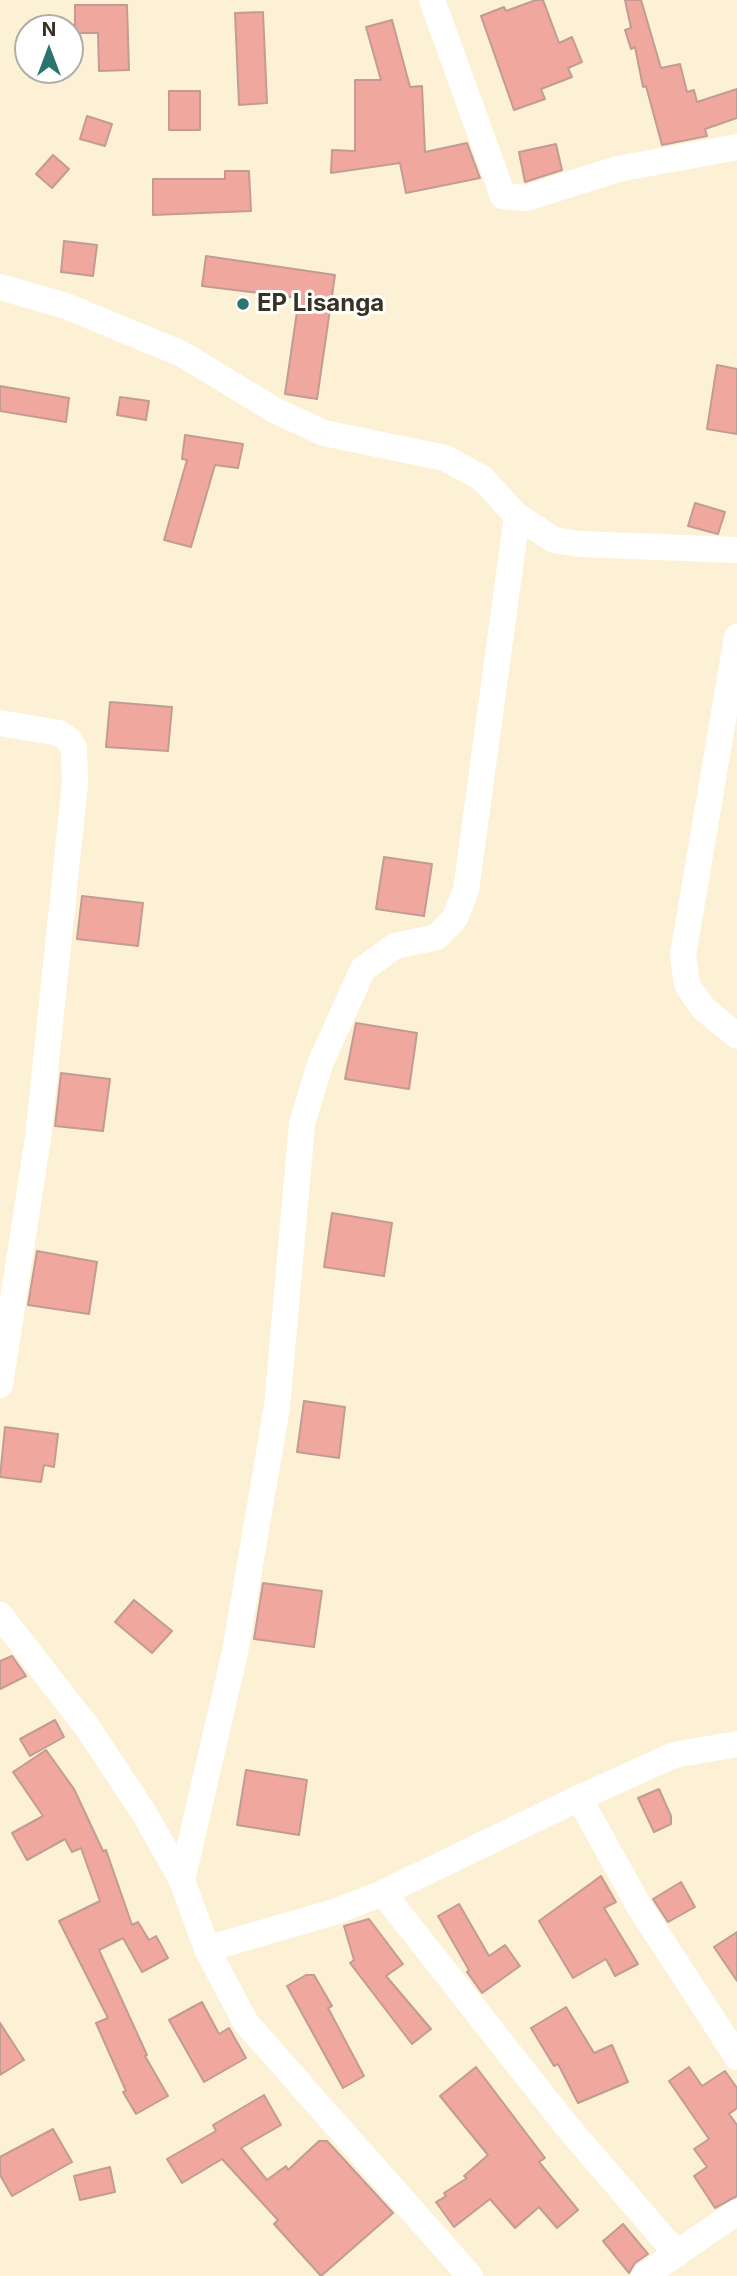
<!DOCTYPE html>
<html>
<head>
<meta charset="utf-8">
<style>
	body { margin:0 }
	#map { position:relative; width:737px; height:2276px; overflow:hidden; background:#fdf1d5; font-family:Inter,sans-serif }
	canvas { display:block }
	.north { position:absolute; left:14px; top:14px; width:70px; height:70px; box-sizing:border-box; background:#fff; border:2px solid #afada7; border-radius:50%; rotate:0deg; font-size:19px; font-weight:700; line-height:28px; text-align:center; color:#383224 }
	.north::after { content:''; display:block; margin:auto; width:24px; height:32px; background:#2c746e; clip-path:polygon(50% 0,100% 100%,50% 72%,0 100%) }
</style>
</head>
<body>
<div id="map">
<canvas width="737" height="2276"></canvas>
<div class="north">N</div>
</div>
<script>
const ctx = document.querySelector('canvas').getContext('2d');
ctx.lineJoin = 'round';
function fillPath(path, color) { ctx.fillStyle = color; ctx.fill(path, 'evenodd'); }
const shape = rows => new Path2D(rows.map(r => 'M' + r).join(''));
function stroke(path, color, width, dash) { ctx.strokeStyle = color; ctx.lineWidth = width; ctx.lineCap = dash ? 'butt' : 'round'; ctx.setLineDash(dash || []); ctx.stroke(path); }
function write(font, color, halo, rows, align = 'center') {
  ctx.font = font + ' Inter,sans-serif'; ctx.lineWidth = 6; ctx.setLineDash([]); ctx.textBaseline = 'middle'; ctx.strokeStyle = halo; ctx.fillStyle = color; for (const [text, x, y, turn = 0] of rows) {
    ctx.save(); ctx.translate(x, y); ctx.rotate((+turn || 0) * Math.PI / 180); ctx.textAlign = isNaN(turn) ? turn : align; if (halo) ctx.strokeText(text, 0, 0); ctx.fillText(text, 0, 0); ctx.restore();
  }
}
const building = shape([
	[536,0,543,0,559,43,572,37,582,62,568,68,572,77,541,89,545,99,514,110,481,16,504,7,506,11,536,0],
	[625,0,641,0,661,68,680,64,687,92,694,90,697,102,737,89,737,118,705,129,707,136,662,145,646,86,643,87,635,47,631,49,625,30,631,28,625,0],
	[75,5,127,5,129,70,99,71,98,33,75,33,75,5],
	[263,12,267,103,239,105,235,13,263,12],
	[392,20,410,87,422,86,425,152,467,143,480,178,406,193,400,163,331,173,332,150,355,151,355,80,381,80,366,27,392,20],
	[169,91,200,91,200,130,169,130,169,91],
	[87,116,112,124,105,146,80,139,87,116],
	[556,144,562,170,525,182,519,152,556,144],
	[53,155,69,169,52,188,36,174,53,155],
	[225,171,249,171,251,211,153,215,153,179,225,179,225,171],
	[64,241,97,245,93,276,61,272,64,241],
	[206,256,335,275,317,399,285,394,299,298,202,286,206,256],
	[717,365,737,369,737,434,707,429,717,365],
	[0,386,69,398,66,422,0,411,0,386],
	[120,397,149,401,146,420,117,415,120,397],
	[185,435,243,444,238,468,215,465,191,547,164,540,187,460,182,459,185,435],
	[695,503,725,512,718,534,688,526,695,503],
	[110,702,172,707,168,751,106,747,110,702],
	[384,857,432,864,424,916,376,909,384,857],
	[82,896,143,903,138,946,77,939,82,896],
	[356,1023,417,1033,409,1089,345,1079,356,1023],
	[61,1073,110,1079,103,1131,55,1126,61,1073],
	[332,1213,392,1223,384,1276,324,1267,332,1213],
	[37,1251,97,1262,89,1314,28,1305,37,1251],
	[304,1401,345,1407,339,1458,297,1452,304,1401],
	[5,1427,58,1434,54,1467,44,1465,41,1482,0,1477,5,1427],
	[263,1583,322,1591,314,1647,254,1639,263,1583],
	[134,1600,172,1631,152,1653,115,1622,134,1600],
	[12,1656,26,1676,0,1689,0,1661,12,1656],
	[55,1720,64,1737,30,1756,20,1739,55,1720],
	[46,1750,74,1789,103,1851,106,1850,132,1925,138,1922,149,1940,156,1936,168,1958,142,1972,123,1938,99,1950,147,2055,145,2056,168,2096,136,2114,123,2092,126,2091,96,2023,108,2018,59,1921,100,1901,81,1848,72,1852,65,1839,27,1860,12,1833,43,1816,13,1772,46,1750],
	[246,1770,307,1780,299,1835,237,1825,246,1770],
	[659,1789,671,1816,671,1824,654,1832,638,1798,659,1789],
	[601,1876,616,1902,604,1908,638,1964,615,1976,606,1959,573,1978,539,1921,601,1876],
	[681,1882,695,1907,668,1922,653,1899,681,1882],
	[459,1904,489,1956,505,1945,520,1966,482,1993,467,1972,469,1970,438,1916,459,1904],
	[369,1919,403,1964,386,1976,431,2029,412,2044,350,1963,354,1960,344,1926,369,1919],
	[737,1932,737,1981,714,1947,737,1932],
	[306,1975,314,1975,332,2006,328,2008,364,2076,343,2088,287,1986,306,1975],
	[202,2002,219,2034,229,2028,246,2058,204,2082,169,2020,202,2002],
	[566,2007,594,2053,612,2045,628,2082,578,2103,558,2064,554,2066,531,2028,566,2007],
	[0,2023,24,2060,0,2075,0,2023],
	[476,2067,545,2158,539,2162,578,2210,557,2228,539,2207,515,2228,490,2199,454,2227,436,2202,446,2196,444,2193,467,2178,464,2176,488,2155,440,2096,476,2067],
	[689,2067,702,2086,725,2071,737,2088,737,2108,729,2114,737,2125,737,2196,715,2208,694,2176,707,2167,694,2149,709,2139,669,2081,689,2067],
	[264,2095,281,2125,241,2148,267,2180,286,2166,288,2170,319,2141,327,2141,393,2213,321,2276,274,2224,278,2220,222,2159,182,2183,167,2159,216,2131,213,2125,264,2095],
	[53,2129,72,2162,12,2196,0,2175,0,2157,53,2129],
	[110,2167,115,2192,80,2200,74,2176,110,2167],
	[623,2224,648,2254,635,2263,629,2273,603,2241,623,2224]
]);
const street = shape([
	[432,0,503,196,526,198,618,169,737,147],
	[0,287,66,306,182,354,276,411,324,433,445,458,482,478,517,516,554,540,580,544,737,550],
	[737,637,683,955,687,985,704,1009,737,1036],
	[0,723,59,733,69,740,74,749,75,783,38,1138,0,1385],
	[0,1615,87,1727,144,1813,182,1880,207,1949,246,2023,470,2276],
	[579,1798,639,1906,737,2057],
	[182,1880,235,1652,277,1407,302,1124,320,1064,363,969,395,946,437,937,455,918,466,890,517,516],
	[383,1893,566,2125,677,2254],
	[207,1949,334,1912,383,1893,579,1798,674,1755,737,1744],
	[644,2276,737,2212]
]);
const markers = [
	[243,304,7,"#2c746e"]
];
const poiNames = [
	["EP Lisanga",257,304]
];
fillPath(building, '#f0a79d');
stroke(building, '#c39b95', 2);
stroke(street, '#fff', 26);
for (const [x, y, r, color] of markers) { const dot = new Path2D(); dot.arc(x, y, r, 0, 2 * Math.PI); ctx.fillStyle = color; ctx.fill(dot); stroke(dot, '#fff', 2.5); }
write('bold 24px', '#383224', '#fff', poiNames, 'left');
</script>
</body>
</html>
